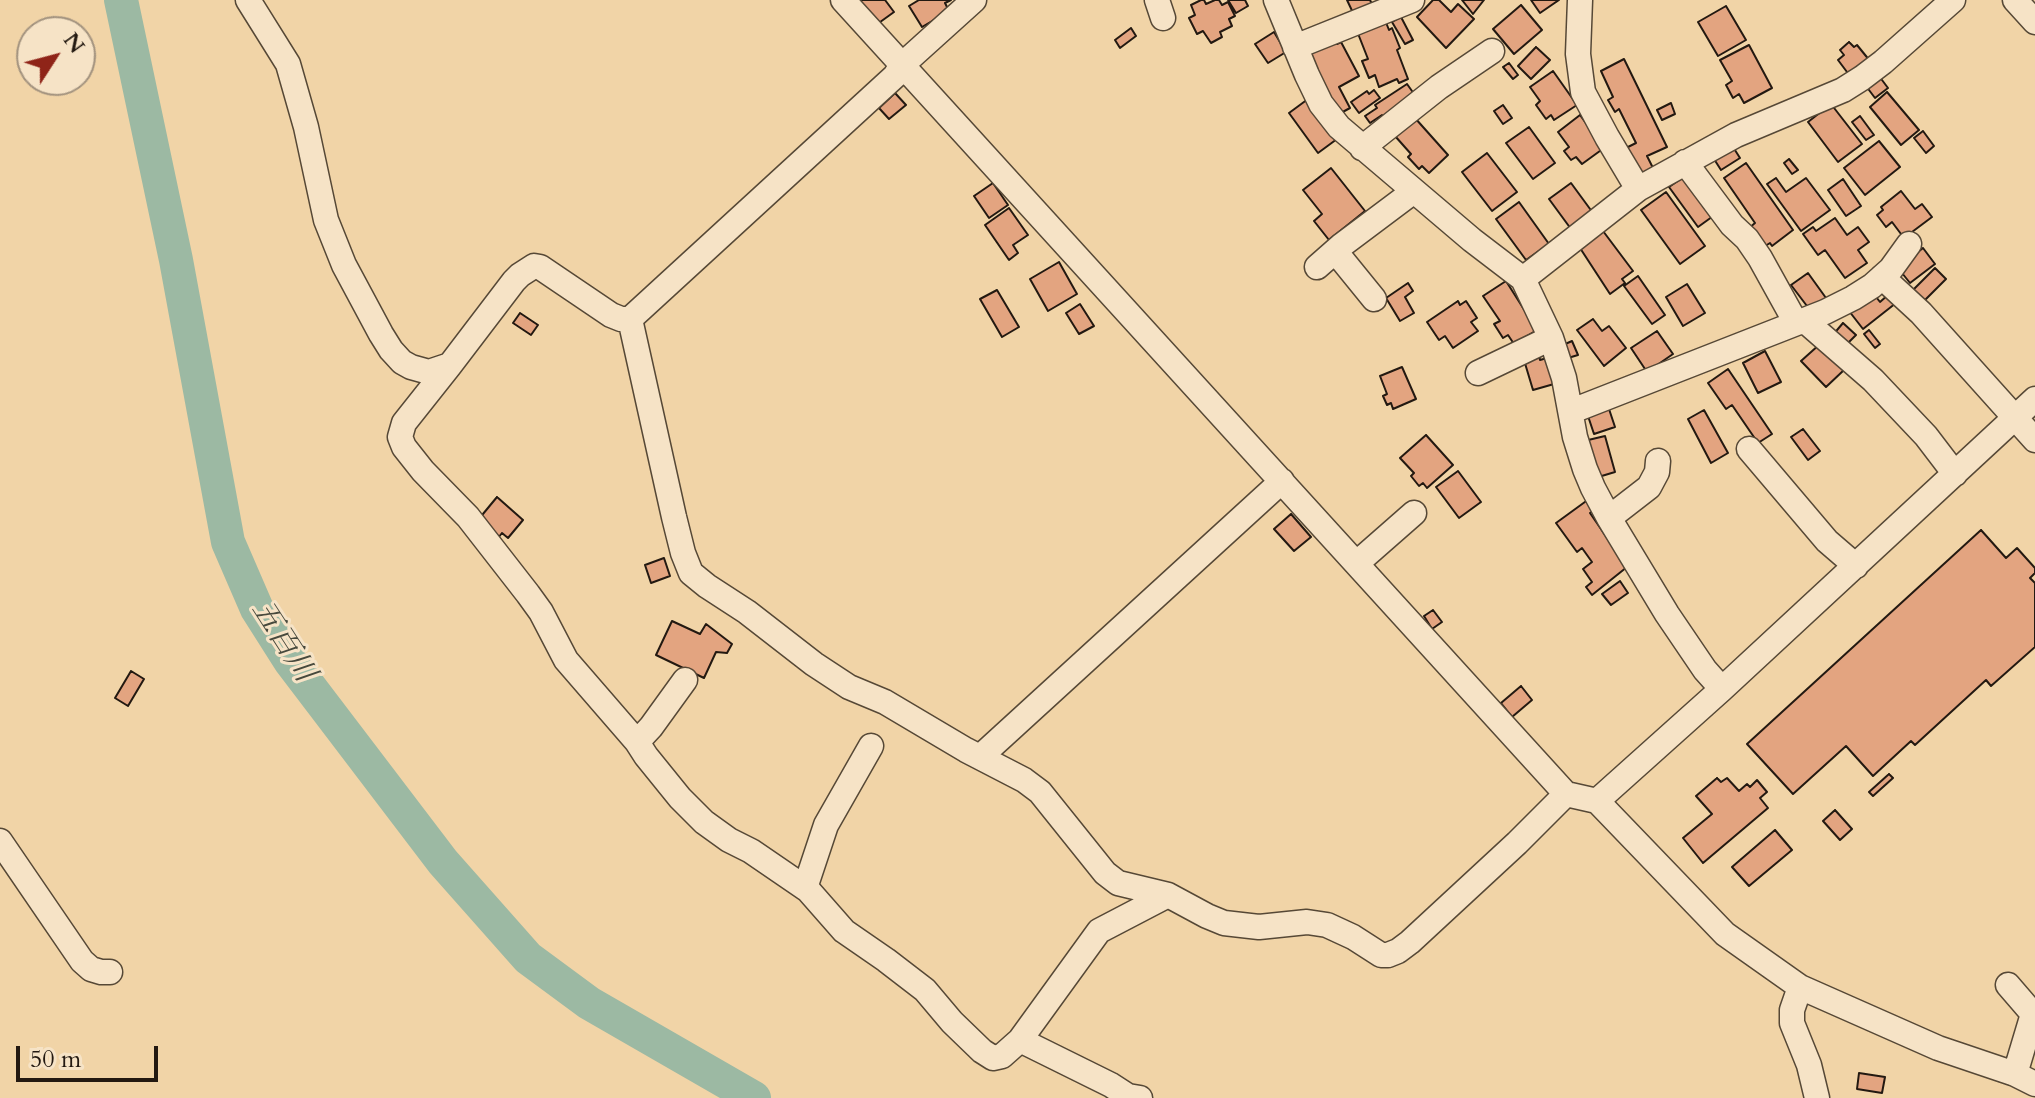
<!DOCTYPE html>
<html>
<head>
<meta charset="utf-8">
<style>
	body { margin:0 }
	#map { position:relative; width:2035px; height:1098px; overflow:hidden; background:#f1d4a7; font-family:Cardo,serif }
	canvas { display:block }
	.north { position:absolute; left:16px; top:16px; width:80px; height:80px; box-sizing:border-box; background:#f6e3c6; border:2px solid #a2927e; border-radius:50%; rotate:54deg; font-size:22px; font-weight:700; line-height:32px; text-align:center; color:#231911 }
	.north::after { content:''; display:block; margin:auto; width:28px; height:36px; background:#8f2418; clip-path:polygon(50% 0,100% 100%,50% 72%,0 100%) }
	.scale { position:absolute; left:16px; top:1046px; width:142px; height:36px; box-sizing:border-box; border:4px solid #231911; border-top:0; padding-left:10px; font-size:24px; line-height:28px; white-space:nowrap; color:#231911; -webkit-text-stroke:6px #f6e3c6; paint-order:stroke }
</style>
</head>
<body>
<div id="map">
<canvas width="2035" height="1098"></canvas>
<div class="north">N</div>
<div class="scale">50 m</div>
</div>
<script>
const ctx = document.querySelector('canvas').getContext('2d');
ctx.lineJoin = 'round';
const shape = rows => new Path2D(rows.map(r => 'M' + r).join(''));
function stroke(path, color, width, dash) { ctx.strokeStyle = color; ctx.lineWidth = width; ctx.lineCap = dash ? 'butt' : 'round'; ctx.setLineDash(dash || []); ctx.stroke(path); }
function fillPath(path, color) { ctx.fillStyle = color; ctx.fill(path, 'evenodd'); }
function write(font, color, halo, rows, align = 'center') {
  ctx.font = font + ' Cardo,"Noto Serif JP",serif'; ctx.lineWidth = 6; ctx.setLineDash([]); ctx.textBaseline = 'middle'; ctx.strokeStyle = halo; ctx.fillStyle = color; for (const [text, x, y, turn = 0] of rows) {
    ctx.save(); ctx.translate(x, y); ctx.rotate((+turn || 0) * Math.PI / 180); ctx.textAlign = isNaN(turn) ? turn : align; if (halo) ctx.strokeText(text, 0, 0); ctx.fillText(text, 0, 0); ctx.restore();
  }
}
const river = shape([
	[121,0,176,260,228,542,257,609,290,661,443,862,528,958,589,1003,754,1098]
]);
const building = shape([
	[858,0,885,0,894,12,876,25,858,0],
	[919,0,951,0,945,3,949,11,922,27,909,6,919,0],
	[1201,0,1204,0,1206,4,1215,0,1219,0,1222,5,1228,2,1235,16,1229,19,1232,26,1220,32,1222,37,1211,43,1203,31,1197,34,1189,18,1195,15,1191,5,1201,0],
	[1228,0,1245,0,1248,6,1236,13,1228,0],
	[1347,0,1370,0,1374,8,1355,17,1347,0],
	[1433,0,1439,0,1451,12,1458,4,1474,19,1446,48,1417,17,1433,0],
	[1462,0,1484,0,1473,14,1462,0],
	[1531,0,1559,0,1540,13,1531,0],
	[1521,5,1542,30,1514,54,1493,29,1521,5],
	[1726,6,1746,40,1718,56,1698,22,1726,6],
	[1401,17,1413,40,1405,44,1392,22,1401,17],
	[1385,20,1389,30,1392,28,1400,48,1397,50,1408,79,1399,83,1397,79,1379,87,1375,75,1369,78,1362,61,1368,59,1357,31,1385,20],
	[1131,28,1136,36,1120,48,1115,40,1131,28],
	[1274,32,1286,52,1268,63,1255,44,1274,32],
	[1334,39,1337,44,1341,42,1359,76,1339,87,1350,108,1339,114,1307,53,1334,39],
	[1849,42,1854,47,1857,45,1870,61,1850,76,1838,60,1844,55,1840,50,1849,42],
	[1749,45,1772,88,1744,103,1739,94,1733,98,1726,85,1732,81,1720,60,1749,45],
	[1536,47,1550,60,1531,79,1518,66,1536,47],
	[1624,59,1667,147,1647,156,1653,168,1639,175,1626,148,1636,143,1619,109,1615,112,1608,100,1613,97,1601,71,1624,59],
	[1509,63,1518,75,1513,79,1503,67,1509,63],
	[1553,71,1577,105,1554,120,1551,115,1546,119,1536,105,1540,101,1530,87,1553,71],
	[1879,76,1888,88,1875,98,1866,86,1879,76],
	[1407,84,1417,98,1386,120,1382,115,1370,123,1365,116,1377,108,1375,105,1407,84],
	[1374,90,1380,98,1359,113,1351,102,1367,91,1369,94,1374,90],
	[1887,92,1919,130,1901,145,1870,107,1887,92],
	[895,93,906,105,889,119,879,108,895,93],
	[1308,99,1337,139,1318,153,1289,113,1308,99],
	[1671,103,1675,114,1662,120,1657,110,1671,103],
	[1831,104,1862,144,1838,162,1808,122,1831,104],
	[1503,105,1512,118,1503,124,1494,111,1503,105],
	[1580,115,1604,148,1582,164,1576,157,1571,160,1564,151,1569,147,1558,132,1580,115],
	[1860,116,1874,135,1866,140,1852,122,1860,116],
	[1415,118,1448,155,1429,173,1422,166,1419,169,1408,157,1411,154,1395,136,1415,118],
	[1529,127,1555,163,1533,179,1506,143,1529,127],
	[1923,131,1934,146,1926,153,1914,138,1923,131],
	[1879,141,1900,167,1865,195,1844,168,1879,141],
	[1733,147,1740,158,1721,170,1714,159,1733,147],
	[1487,153,1517,192,1492,211,1462,172,1487,153],
	[1789,159,1798,170,1792,174,1784,163,1789,159],
	[1746,163,1793,230,1772,246,1770,243,1762,248,1748,229,1755,223,1724,178,1746,163],
	[1331,168,1365,211,1329,240,1314,221,1322,214,1303,190,1331,168],
	[1688,174,1716,214,1698,227,1669,187,1688,174],
	[1776,178,1786,192,1806,178,1830,210,1801,231,1767,184,1776,178],
	[1843,179,1861,206,1846,216,1828,190,1843,179],
	[993,183,1008,205,989,218,974,196,993,183],
	[1571,183,1593,213,1571,229,1549,199,1571,183],
	[1901,191,1915,209,1922,204,1932,217,1904,238,1892,222,1886,227,1877,215,1883,210,1881,207,1901,191],
	[1666,192,1705,246,1680,264,1641,210,1666,192],
	[1519,202,1549,244,1526,260,1496,219,1519,202],
	[1009,208,1028,235,1013,245,1018,253,1009,260,985,225,1009,208],
	[1835,218,1847,235,1858,227,1869,242,1858,250,1867,263,1845,278,1825,250,1818,255,1803,234,1813,227,1816,231,1835,218],
	[1603,231,1633,271,1622,279,1625,283,1610,294,1580,248,1603,231],
	[1923,248,1935,264,1910,283,1898,268,1923,248],
	[1059,262,1077,294,1048,311,1030,279,1059,262],
	[1935,268,1946,279,1922,303,1911,292,1935,268],
	[1808,273,1826,298,1810,310,1791,285,1808,273],
	[1638,276,1665,315,1652,324,1624,286,1638,276],
	[1506,281,1537,330,1514,344,1508,335,1503,338,1494,324,1500,321,1483,296,1506,281],
	[1408,283,1413,291,1405,297,1414,313,1400,321,1386,298,1408,283],
	[1687,284,1705,313,1683,326,1666,297,1687,284],
	[997,290,1019,327,1002,337,980,299,997,290],
	[1873,293,1880,302,1889,294,1896,303,1863,329,1849,311,1873,293],
	[1458,301,1460,305,1466,301,1477,318,1471,322,1478,331,1453,348,1445,336,1439,340,1427,322,1458,301],
	[1080,304,1094,326,1079,334,1066,313,1080,304],
	[520,313,538,325,531,335,513,323,520,313],
	[1593,319,1602,331,1609,326,1626,348,1604,366,1577,330,1593,319],
	[1843,323,1856,335,1844,347,1832,336,1843,323],
	[1869,330,1880,344,1875,348,1864,334,1869,330],
	[1657,331,1673,354,1647,372,1631,348,1657,331],
	[1572,341,1578,355,1568,358,1563,345,1572,341],
	[1820,344,1844,370,1826,387,1801,361,1820,344],
	[1765,351,1781,382,1758,393,1743,363,1765,351],
	[1539,355,1540,360,1547,358,1554,384,1533,390,1524,360,1539,355],
	[1402,367,1416,399,1393,409,1391,403,1387,405,1383,396,1387,394,1380,376,1402,367],
	[1728,369,1772,434,1758,443,1732,405,1726,409,1708,383,1728,369],
	[1609,409,1615,427,1594,434,1588,416,1609,409],
	[1704,410,1728,453,1711,463,1688,419,1704,410],
	[1803,429,1820,451,1808,460,1791,437,1803,429],
	[1426,435,1453,465,1427,488,1423,483,1419,486,1411,476,1414,473,1400,458,1426,435],
	[1605,436,1615,472,1595,478,1584,441,1605,436],
	[1458,471,1481,502,1459,518,1436,487,1458,471],
	[497,497,523,520,508,538,502,533,498,538,478,520,497,497],
	[1589,499,1596,509,1590,513,1627,567,1592,595,1586,587,1592,582,1583,569,1592,562,1582,548,1577,552,1556,523,1589,499],
	[1291,514,1311,537,1294,551,1274,529,1291,514],
	[1981,530,2006,558,2017,548,2035,568,2035,573,2030,578,2035,583,2035,647,1991,686,1986,680,1915,745,1911,741,1873,776,1846,746,1793,794,1747,744,1981,530],
	[664,558,670,576,651,583,645,565,664,558],
	[1620,581,1628,593,1611,605,1602,594,1620,581],
	[1433,610,1442,622,1432,629,1424,616,1433,610],
	[672,621,700,634,706,624,732,644,727,653,716,652,704,678,656,655,672,621],
	[131,671,144,679,128,706,115,698,131,671],
	[1521,686,1532,700,1512,717,1501,703,1521,686],
	[1889,774,1893,778,1873,796,1869,792,1889,774],
	[1717,778,1721,782,1727,778,1739,791,1747,784,1750,787,1757,780,1767,792,1760,798,1768,808,1703,863,1683,838,1712,814,1696,796,1717,778],
	[1835,810,1852,829,1840,840,1823,821,1835,810],
	[1775,830,1792,850,1749,886,1732,867,1775,830],
	[1859,1073,1885,1077,1882,1093,1857,1089,1859,1073]
]);
const minor = shape([
	[248,0,288,64,306,127,326,220,344,265,381,334,391,350,402,362,411,367,429,372,450,365,514,281,520,275,534,266,540,267,611,315,621,319,630,319],
	[843,0,1566,794,1597,801,1725,934,1800,987,1938,1048,2015,1074,2035,1084],
	[974,0,902,65,895,76,630,319,674,517,683,553,691,573,707,586,747,612,814,664,849,687,885,702,966,750,1024,780,1040,792,1105,873,1118,883,1168,895,1207,916,1224,923,1259,927,1307,922,1327,925,1353,937,1381,955,1388,955,1398,951,1410,942,1517,843,1566,794],
	[1157,0,1163,18],
	[1276,0,1307,75,1321,104,1339,127,1472,240,1523,279,1638,189,1736,135,1843,90,1862,78,1883,62,1953,0],
	[1580,0,1578,54,1583,92,1607,137,1638,189],
	[2015,0,2035,22],
	[1295,47,1412,0],
	[1362,148,1439,87,1492,51],
	[1685,162,1732,225,1747,239,1760,258,1796,323],
	[1335,251,1374,299],
	[1317,267,1342,245,1414,191],
	[1882,277,1921,313,2035,440],
	[1523,279,1551,338,1564,378,1575,437,1585,469,1593,488,1609,518,1667,614,1705,670,1722,689],
	[1804,320,1873,380,1926,436,1955,474],
	[450,365,404,423,400,437,404,447,423,471,468,517,528,594,541,612,566,660,637,742,646,756,680,798,704,822,729,840,751,851,808,890,844,931,886,960,925,990,952,1022,982,1051,993,1058,1002,1056,1020,1040,1099,931,1168,895],
	[1478,373,1551,338],
	[1572,411,1825,312,1853,298,1872,286,1891,269,1909,244],
	[1749,449,1827,541,1856,566],
	[1609,518,1649,487,1657,472,1658,461],
	[1357,563,1414,513],
	[637,742,651,727,685,680],
	[980,757,1282,481],
	[1597,801,1722,689,2035,399],
	[0,841,82,961,91,969,101,972,110,972],
	[805,888,826,825,871,746],
	[2008,985,2033,1014,2015,1074],
	[1800,987,1792,1010,1792,1023,1809,1065,1817,1098],
	[1020,1040,1111,1085,1128,1096,1140,1098]
]);
const waterNames = [
	["五百川",282,642,57]
];
stroke(river, '#9cb9a3', 34);
fillPath(building, '#e3a480');
stroke(building, '#231911', 2);
stroke(minor, '#564836', 27);
stroke(minor, '#f6e3c6', 24);
write('italic 30px', '#47493d', '#f6e3c6', waterNames);
</script>
</body>
</html>
